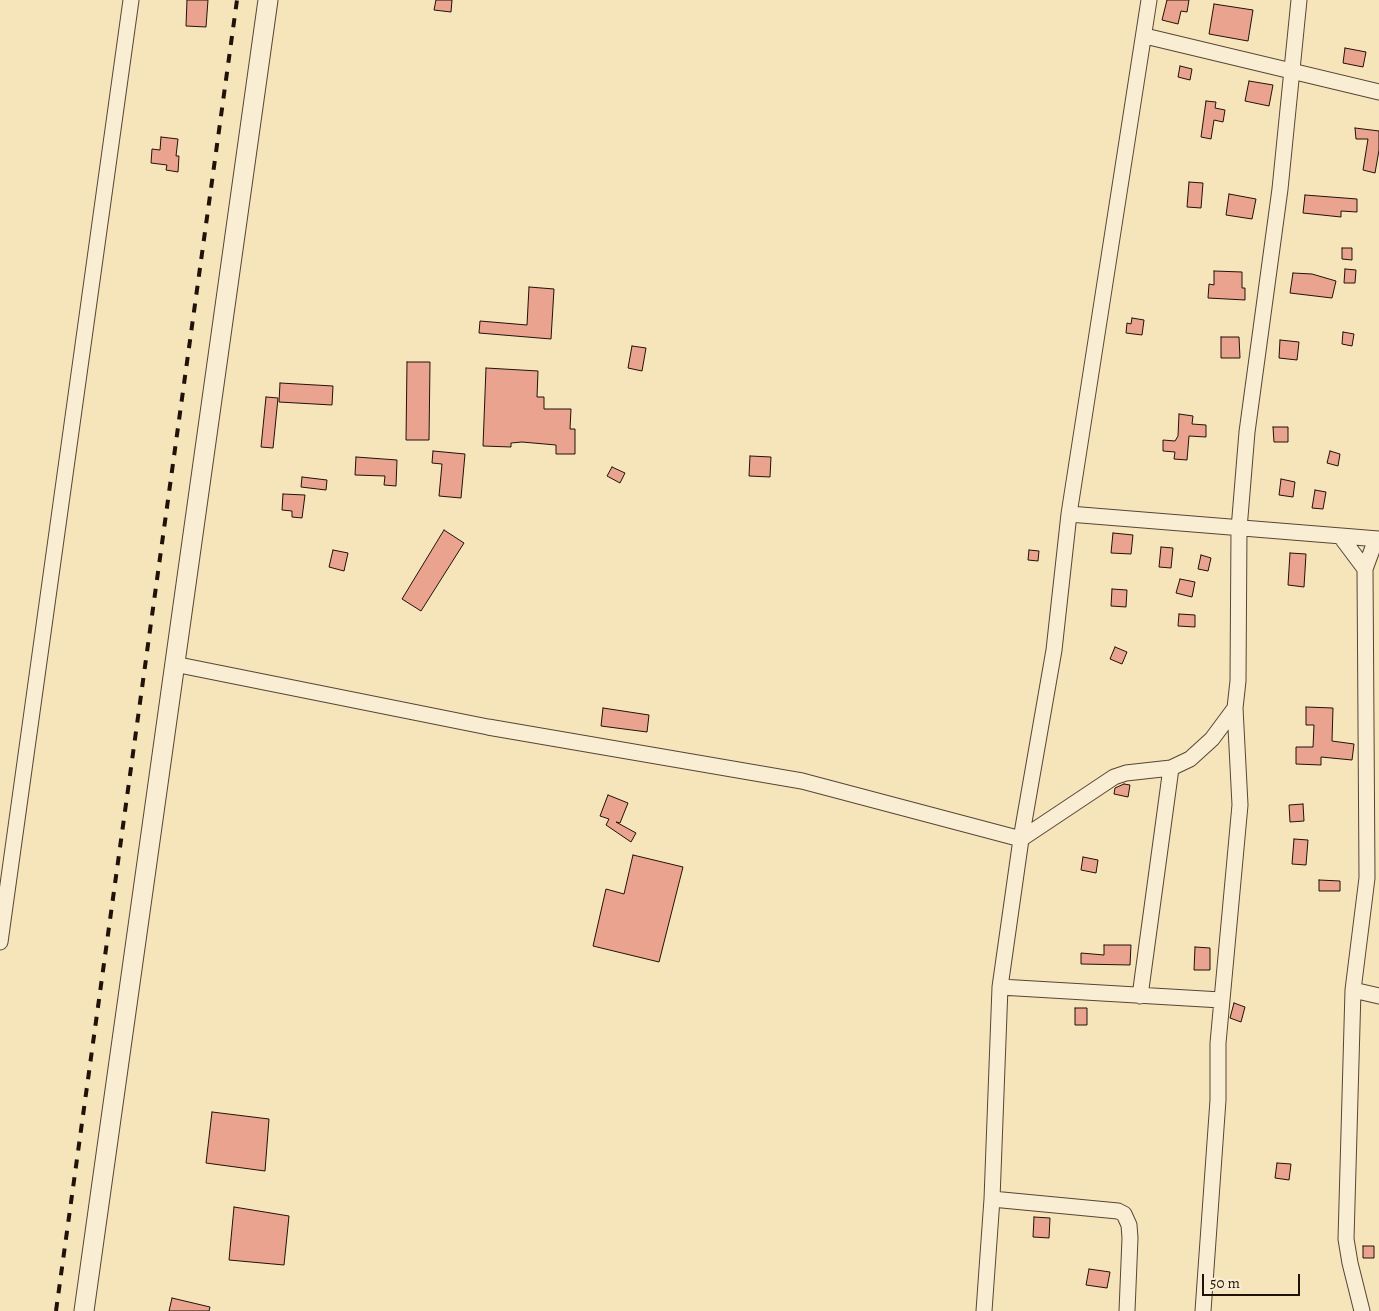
<!DOCTYPE html>
<html>
<head>
<meta charset="utf-8">
<style>
	body { margin:0 }
	#map { position:relative; width:1379px; height:1311px; overflow:hidden; background:#f6e4bb; font-family:Alegreya,serif }
	canvas { display:block }
	.scale { position:absolute; left:1202px; top:1274px; width:98px; height:22px; box-sizing:border-box; border:2px solid #201208; border-top:0; padding-left:6px; font-size:15px; line-height:18px; white-space:nowrap; color:#201208; -webkit-text-stroke:4px #f9edd3; paint-order:stroke }
</style>
</head>
<body>
<div id="map">
<canvas width="1379" height="1311"></canvas>
<div class="scale">50 m</div>
</div>
<script>
const ctx = document.querySelector('canvas').getContext('2d');
ctx.lineJoin = 'round';
function fillPath(path, color) { ctx.fillStyle = color; ctx.fill(path, 'evenodd'); }
const shape = rows => new Path2D(rows.map(r => 'M' + r).join(''));
function stroke(path, color, width, dash) { ctx.strokeStyle = color; ctx.lineWidth = width; ctx.lineCap = dash ? 'butt' : 'round'; ctx.setLineDash(dash || []); ctx.stroke(path); }
const building = shape([
	[187,0,208,0,206,27,186,26,187,0],
	[436,0,452,0,451,12,434,10,436,0],
	[1167,0,1189,0,1187,12,1181,11,1178,24,1162,20,1167,0],
	[1214,4,1253,10,1248,41,1209,34,1214,4],
	[1345,48,1366,52,1363,67,1343,63,1345,48],
	[1180,66,1192,69,1190,80,1178,77,1180,66],
	[1249,81,1273,85,1269,106,1245,101,1249,81],
	[1206,101,1216,102,1215,108,1225,110,1223,122,1214,120,1211,139,1201,137,1206,101],
	[1355,128,1379,131,1379,150,1375,173,1363,170,1368,139,1356,139,1355,128],
	[161,137,178,139,176,156,179,156,178,172,166,170,167,165,151,163,152,149,160,150,161,137],
	[1189,182,1203,183,1201,208,1187,207,1189,182],
	[1229,194,1256,199,1252,219,1226,215,1229,194],
	[1305,195,1357,199,1357,212,1341,211,1341,217,1303,213,1305,195],
	[1342,248,1352,248,1352,260,1342,259,1342,248],
	[1345,269,1356,270,1355,283,1344,283,1345,269],
	[1214,271,1242,272,1242,288,1245,288,1245,300,1208,298,1209,284,1214,285,1214,271],
	[1293,273,1312,274,1336,281,1332,298,1290,293,1293,273],
	[529,287,554,289,551,339,479,333,480,321,527,325,529,287],
	[1132,318,1144,320,1142,335,1126,333,1127,323,1131,324,1132,318],
	[1343,332,1354,334,1352,346,1342,344,1343,332],
	[1221,337,1239,337,1240,358,1221,358,1221,337],
	[1280,340,1299,342,1297,360,1279,358,1280,340],
	[632,346,646,348,642,371,628,368,632,346],
	[407,362,430,362,429,440,406,440,407,362],
	[486,368,538,371,537,397,544,397,544,409,571,409,570,429,575,429,575,454,556,454,556,445,522,442,511,443,511,447,483,446,486,368],
	[280,383,333,386,332,405,279,402,280,383],
	[266,397,278,398,273,448,261,447,266,397],
	[1179,414,1193,416,1192,424,1206,425,1206,437,1189,436,1187,460,1174,459,1175,452,1163,451,1163,440,1175,441,1178,436,1179,414],
	[1273,427,1288,427,1288,442,1274,442,1273,427],
	[433,451,465,454,461,498,439,496,442,464,432,463,433,451],
	[1330,451,1340,454,1338,466,1327,463,1330,451],
	[750,456,771,457,770,477,749,476,750,456],
	[356,457,397,460,396,486,384,485,385,476,355,475,356,457],
	[612,467,625,473,620,483,607,476,612,467],
	[302,477,327,480,326,490,301,487,302,477],
	[1281,479,1295,482,1293,497,1279,495,1281,479],
	[1315,490,1326,492,1323,509,1312,508,1315,490],
	[283,494,305,495,302,518,292,517,292,511,282,510,283,494],
	[444,530,464,543,421,611,402,599,444,530],
	[1113,533,1133,535,1131,554,1111,553,1113,533],
	[1161,547,1173,548,1171,568,1159,567,1161,547],
	[333,550,348,553,344,571,329,567,333,550],
	[1029,550,1039,551,1038,561,1028,560,1029,550],
	[1290,553,1306,554,1304,587,1288,585,1290,553],
	[1201,555,1211,558,1208,571,1198,569,1201,555],
	[1180,579,1195,582,1192,597,1176,593,1180,579],
	[1112,589,1127,590,1126,607,1111,606,1112,589],
	[1179,614,1195,615,1195,627,1178,626,1179,614],
	[1115,647,1127,652,1122,664,1110,659,1115,647],
	[1306,707,1333,708,1332,741,1354,744,1352,760,1321,757,1321,765,1296,764,1296,747,1313,747,1314,725,1306,725,1306,707],
	[603,708,649,715,647,732,601,726,603,708],
	[1124,784,1130,785,1128,797,1114,794,1115,788,1124,784],
	[608,795,628,803,620,823,616,822,636,833,631,842,606,825,609,819,600,816,608,795],
	[1303,804,1304,821,1290,822,1289,805,1303,804],
	[1294,839,1308,840,1306,865,1292,864,1294,839],
	[633,855,683,867,659,962,593,946,606,889,624,894,633,855],
	[1083,857,1098,860,1096,873,1081,870,1083,857],
	[1319,880,1340,881,1340,891,1319,891,1319,880],
	[1104,945,1131,945,1130,965,1081,964,1081,953,1104,955,1104,945],
	[1195,947,1210,948,1210,970,1194,970,1195,947],
	[1234,1003,1245,1007,1241,1022,1230,1018,1234,1003],
	[1075,1008,1087,1008,1087,1025,1075,1025,1075,1008],
	[212,1112,269,1119,265,1171,206,1163,212,1112],
	[1277,1163,1291,1164,1289,1180,1275,1178,1277,1163],
	[234,1207,289,1216,284,1265,229,1260,234,1207],
	[1034,1217,1050,1218,1049,1238,1033,1237,1034,1217],
	[1363,1246,1374,1246,1374,1258,1363,1258,1363,1246],
	[1089,1269,1110,1272,1107,1288,1086,1285,1089,1269],
	[172,1298,210,1307,209,1311,169,1311,172,1298]
]);
const minor = shape([
	[1145,36,1379,92],
	[1069,514,1379,539],
	[1341,537,1365,569],
	[174,664,488,727,802,781,1021,839,1114,777,1126,773,1171,768,1190,759,1212,739,1235,708],
	[0,942,131,0],
	[1000,987,1221,1000],
	[1353,990,1379,996],
	[1140,996,1171,768],
	[992,1199,1118,1211,1124,1214,1129,1225,1130,1238,1127,1311],
	[984,1311,992,1199,1000,987,1021,839,1054,650,1069,514,1149,0],
	[1203,1311,1218,1100,1218,1043,1240,805,1235,708,1238,681,1239,529,1247,432,1280,189,1299,0],
	[1362,1311,1350,1263,1346,1239,1353,990,1367,878,1365,569,1376,539]
]);
const tertiary = shape([
	[84,1311,268,0]
]);
const rail = shape([
	[56,1311,237,0]
]);
fillPath(building, '#e9a38f');
stroke(building, '#201208', 1);
stroke(minor, '#564635', 17);
stroke(tertiary, '#564635', 21);
stroke(minor, '#f9edd3', 15);
stroke(tertiary, '#f9edd3', 19);
stroke(rail, '#201208', 4, [9, 9]);
</script>
</body>
</html>
